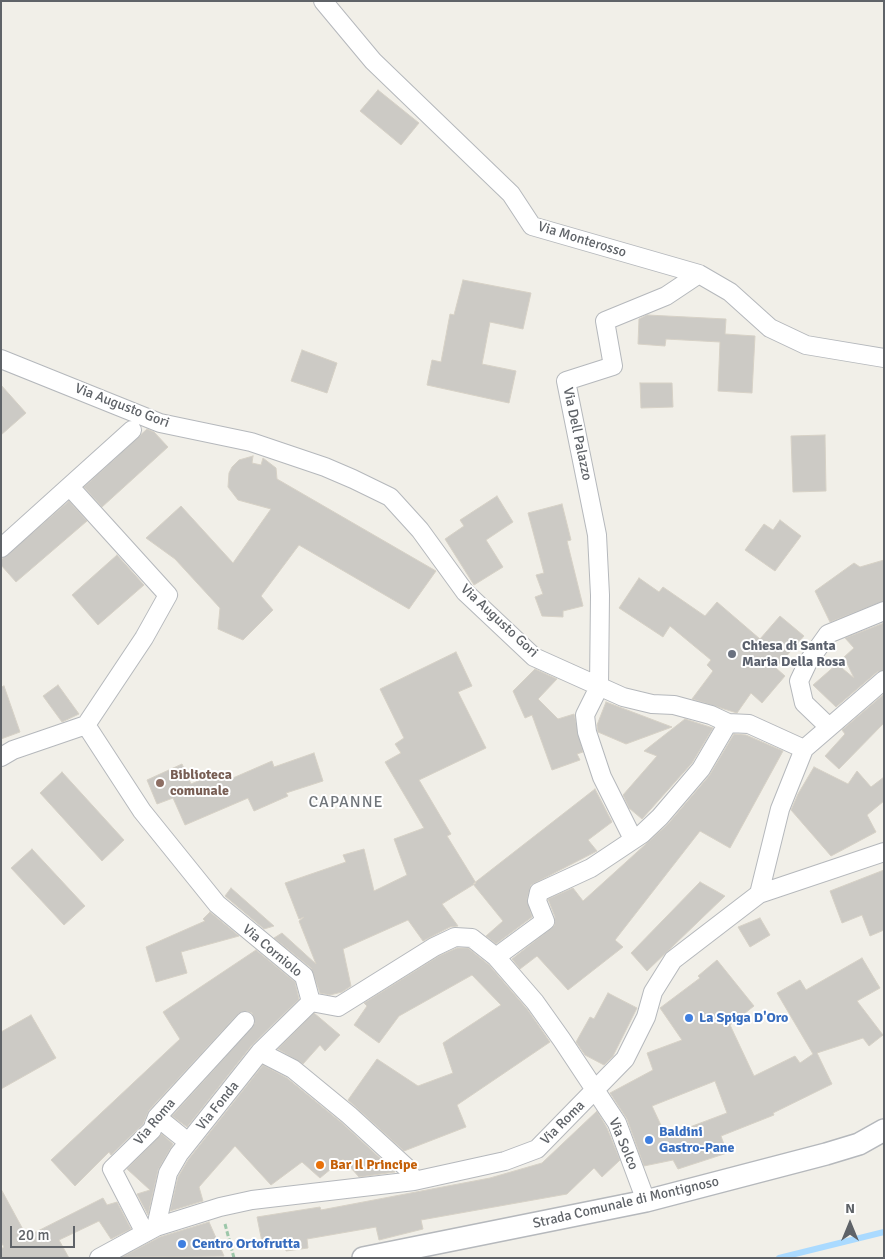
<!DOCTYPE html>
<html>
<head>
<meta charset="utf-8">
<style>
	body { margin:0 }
	#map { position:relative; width:885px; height:1259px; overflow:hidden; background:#f1efe8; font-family:Signika,sans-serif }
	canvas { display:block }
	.frame { position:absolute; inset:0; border:2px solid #5f6368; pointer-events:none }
	.north { position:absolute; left:825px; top:1199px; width:50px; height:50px; -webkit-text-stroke:4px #fff; paint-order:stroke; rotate:0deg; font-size:14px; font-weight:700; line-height:20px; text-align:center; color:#5f6368 }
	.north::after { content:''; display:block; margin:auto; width:18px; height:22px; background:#5f6368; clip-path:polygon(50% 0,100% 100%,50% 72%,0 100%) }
	.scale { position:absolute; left:10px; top:1226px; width:65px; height:22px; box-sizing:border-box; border:2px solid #5f6368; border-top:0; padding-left:6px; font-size:15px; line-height:18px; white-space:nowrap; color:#5f6368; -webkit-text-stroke:4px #fff; paint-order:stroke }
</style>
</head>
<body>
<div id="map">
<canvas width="885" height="1259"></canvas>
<div class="frame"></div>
<div class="north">N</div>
<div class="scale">20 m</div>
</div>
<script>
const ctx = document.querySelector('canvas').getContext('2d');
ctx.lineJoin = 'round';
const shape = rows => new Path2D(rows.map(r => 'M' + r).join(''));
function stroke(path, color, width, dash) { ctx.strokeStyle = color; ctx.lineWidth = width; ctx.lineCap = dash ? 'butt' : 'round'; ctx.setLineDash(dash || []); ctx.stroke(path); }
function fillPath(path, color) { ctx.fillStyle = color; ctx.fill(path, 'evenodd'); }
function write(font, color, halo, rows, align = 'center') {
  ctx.font = font + ' Signika,sans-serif'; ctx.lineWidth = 4; ctx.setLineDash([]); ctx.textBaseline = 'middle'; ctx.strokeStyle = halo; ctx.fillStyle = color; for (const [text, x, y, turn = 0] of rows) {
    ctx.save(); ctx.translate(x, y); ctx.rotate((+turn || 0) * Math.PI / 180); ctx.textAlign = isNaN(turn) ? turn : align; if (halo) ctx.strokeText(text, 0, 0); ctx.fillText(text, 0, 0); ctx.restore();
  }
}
const stream = shape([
	[779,1258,884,1232]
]);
const building = shape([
	[378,90,419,123,401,145,360,111,378,90],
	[463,280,531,293,523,329,490,322,482,364,516,371,509,403,427,385,432,360,441,362,450,314,454,315,463,280],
	[647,315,726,319,725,334,755,336,752,393,718,391,720,342,666,339,665,346,638,344,639,319,647,315],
	[302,350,337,363,327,393,291,381,302,350],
	[640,383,672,383,673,407,641,408,640,383],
	[1,385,26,413,1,435,1,385],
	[147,429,154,432,168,447,102,507,84,487,147,429],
	[825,435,826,491,793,492,791,436,825,435],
	[253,456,252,463,261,465,263,458,276,468,277,479,436,571,409,609,299,545,261,596,273,610,243,640,218,629,220,608,175,559,146,538,181,506,233,563,271,509,238,500,228,487,229,473,232,467,239,460,253,456],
	[497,496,513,522,486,540,503,567,474,585,445,539,464,526,460,520,497,496],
	[69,501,87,521,16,582,1,565,1,560,69,501],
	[562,504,571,540,567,541,583,606,563,611,563,617,542,616,535,597,543,594,536,575,544,573,528,513,562,504],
	[780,520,801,536,775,571,745,550,764,524,773,530,780,520],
	[117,555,144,585,98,625,72,595,117,555],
	[884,560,884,601,830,622,815,591,854,563,860,567,884,560],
	[639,578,659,592,663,587,705,616,717,602,760,639,780,616,804,636,776,668,785,676,762,703,751,693,737,713,692,699,713,671,707,665,711,660,670,626,663,637,619,608,639,578],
	[884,623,884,670,877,672,836,707,813,685,837,664,854,678,844,657,854,648,845,638,884,623],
	[456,652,472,686,458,692,486,748,419,780,451,834,447,836,476,883,442,904,458,926,450,927,423,941,408,920,343,949,351,986,342,992,330,995,320,993,311,968,274,938,282,933,316,964,299,921,304,917,299,919,285,883,346,862,343,855,364,849,374,891,407,875,394,839,424,828,385,762,401,753,395,744,404,738,380,689,456,652],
	[535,669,557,679,538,699,558,719,574,714,583,752,577,754,580,760,552,770,532,715,525,718,513,691,535,669],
	[58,685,79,714,62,722,43,696,58,685],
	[4,686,20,732,1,739,1,687,4,686],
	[884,694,884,723,839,769,825,756,845,734,842,730,884,694],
	[606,702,672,727,626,744,598,732,597,725,606,702],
	[685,719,713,728,692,763,642,819,629,808,623,795,657,756,644,751,685,719],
	[734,734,746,735,783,751,730,848,700,831,615,940,623,947,568,990,537,956,520,969,512,959,554,926,555,917,548,899,573,888,583,901,668,824,709,776,734,734],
	[314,753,323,781,286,793,288,796,254,811,248,798,185,825,173,798,157,804,147,780,182,764,191,784,222,771,226,781,272,761,274,767,314,753],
	[814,767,848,784,857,771,871,787,884,777,884,801,867,815,876,832,831,856,791,810,798,794,814,767],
	[62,772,124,840,102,861,40,793,62,772],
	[595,789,612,822,588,840,597,851,531,885,527,899,532,917,496,944,486,936,503,921,473,884,595,789],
	[32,849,85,906,64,925,11,868,32,849],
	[884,870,884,930,870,936,862,915,842,923,830,891,884,870],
	[700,882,725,896,647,971,631,953,700,882],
	[231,888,274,926,264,929,225,896,231,888],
	[210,912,239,936,181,952,187,973,156,982,146,947,205,921,203,919,210,912],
	[760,918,770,935,750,947,738,927,760,918],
	[457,948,468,948,489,965,527,1009,550,1042,457,1105,466,1127,404,1151,348,1100,377,1059,418,1086,453,1073,443,1043,501,1005,472,975,399,1016,379,1043,354,1025,367,1006,364,1003,439,956,457,948],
	[256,950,295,982,299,999,252,1045,187,1127,172,1116,255,1024,252,1013,247,1011,238,1014,149,1110,143,1124,111,1155,109,1152,75,1186,51,1160,180,1039,163,1012,256,950],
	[862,958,880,988,857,1001,883,1035,869,1046,863,1038,817,1053,832,1084,773,1113,774,1115,721,1136,727,1153,678,1169,673,1160,644,1166,627,1119,610,1093,653,1070,647,1053,682,1040,660,1008,700,978,698,976,717,960,754,1006,730,1025,754,1076,795,1056,800,1063,813,1054,777,993,800,980,806,990,862,958],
	[715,1081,727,1113,666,1136,652,1106,715,1081],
	[608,993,637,1008,613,1056,604,1065,585,1055,576,1042,590,1017,594,1019,608,993],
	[314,1013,340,1035,325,1051,320,1045,303,1064,278,1049,314,1013],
	[31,1015,56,1058,1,1089,1,1032,31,1015],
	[263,1065,287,1078,342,1123,395,1172,359,1177,343,1159,320,1178,302,1162,271,1185,235,1146,199,1187,203,1201,170,1211,178,1177,188,1160,263,1065],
	[597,1111,607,1128,620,1160,602,1177,594,1168,567,1194,421,1220,423,1229,379,1240,376,1227,307,1239,308,1248,286,1251,285,1243,263,1247,257,1217,320,1207,321,1210,490,1178,542,1163,597,1111],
	[162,1134,173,1144,158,1170,148,1215,137,1194,150,1190,127,1169,162,1134],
	[1,1189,26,1235,24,1238,103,1198,107,1205,117,1202,131,1229,111,1239,99,1221,59,1240,69,1258,1,1258,1,1249,4,1247,1,1242,1,1189],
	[209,1222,224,1256,122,1257,160,1237,209,1222]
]);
const path = shape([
	[225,1224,234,1258]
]);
const minor = shape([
	[323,1,373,61,511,194,532,226,699,274,730,292,770,328,806,345,884,358],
	[1,359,160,423,251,442,325,467,353,479,390,497,420,530,465,592,534,657,623,697,652,704,674,705,711,715,728,723,749,724,804,749,780,809,759,894],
	[70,487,168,595,144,638,86,725],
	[1,548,132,430],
	[86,725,142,811,217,904,304,976,311,1002],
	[829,727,804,703,799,681,808,662,828,634,884,611],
	[804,749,884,680],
	[1,757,13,750,86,725],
	[633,839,602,777,587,732,585,715,599,687,600,595,597,535,566,381,613,366,605,321,666,296,699,274],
	[496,957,545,921,537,901,539,892,591,868,642,834,660,817,701,769,728,723],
	[311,1002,338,1007,434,947,455,937,472,938,496,957,535,1002,562,1040,617,1123,646,1201],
	[260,1052,293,1069,349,1115,407,1168,414,1181],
	[157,1117,188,1142],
	[156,1227,168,1173,179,1154,260,1052,311,1002],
	[145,1233,112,1169,152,1130,157,1117,245,1021],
	[99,1258,156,1227,220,1207,252,1200,414,1181,505,1161,537,1149,625,1059,646,1017,653,992,673,960,759,894,884,852]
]);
const tertiary = shape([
	[363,1258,646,1201,826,1154,859,1144,884,1130]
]);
const markers = [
	[732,654,5,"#6b7280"],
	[160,783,5,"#8d6e63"],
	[689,1018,5,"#3f7fe0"],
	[649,1140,5,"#3f7fe0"],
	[320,1165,5,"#e8710a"],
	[182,1244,5,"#3f7fe0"]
];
const streetNames = [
	["Via Monterosso",582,240,17],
	["Via Augusto Gori",122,406,21],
	["Via Dell Palazzo",577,434,78],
	["Via Augusto Gori",499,621,43],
	["Via Corniolo",272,951,40],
	["Via Fonda",218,1106,-51],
	["Via Roma",155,1122,-50],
	["Via Roma",563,1123,-45],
	["Via Solco",623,1144,67],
	["Strada Comunale di Montignoso",626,1203,-13]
];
const worshipNames = [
	["Chiesa di Santa",742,646],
	["Maria Della Rosa",742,662]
];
const educationNames = [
	["Biblioteca",170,775],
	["comunale",170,791]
];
const shopNames = [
	["La Spiga D'Oro",699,1018],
	["Baldini",659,1132],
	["Gastro-Pane",659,1148],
	["Centro Ortofrutta",192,1244]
];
const foodNames = [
	["Bar Il Principe",330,1165]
];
const quarterNames = [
	["CAPANNE",346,803]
];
stroke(stream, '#aadaff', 6);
fillPath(building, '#cccac5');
stroke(building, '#d6d1c6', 1);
stroke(minor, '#b5b8bc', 20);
stroke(tertiary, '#b5b8bc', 24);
stroke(path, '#9cc7a9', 3, [5, 2.5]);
stroke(minor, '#fff', 18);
stroke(tertiary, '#fff', 21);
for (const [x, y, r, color] of markers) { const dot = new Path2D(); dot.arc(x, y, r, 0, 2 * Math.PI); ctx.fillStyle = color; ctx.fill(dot); stroke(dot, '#fff', 2); }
write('14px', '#5f6368', '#fff', streetNames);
write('bold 14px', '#5b616d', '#fff', worshipNames, 'left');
write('bold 14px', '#785e54', '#fff', educationNames, 'left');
write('bold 14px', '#366cbe', '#fff', shopNames, 'left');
write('bold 14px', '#c56008', '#fff', foodNames, 'left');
ctx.letterSpacing = '1px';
write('16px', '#70757a', '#fff', quarterNames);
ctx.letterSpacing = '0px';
</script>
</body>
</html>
